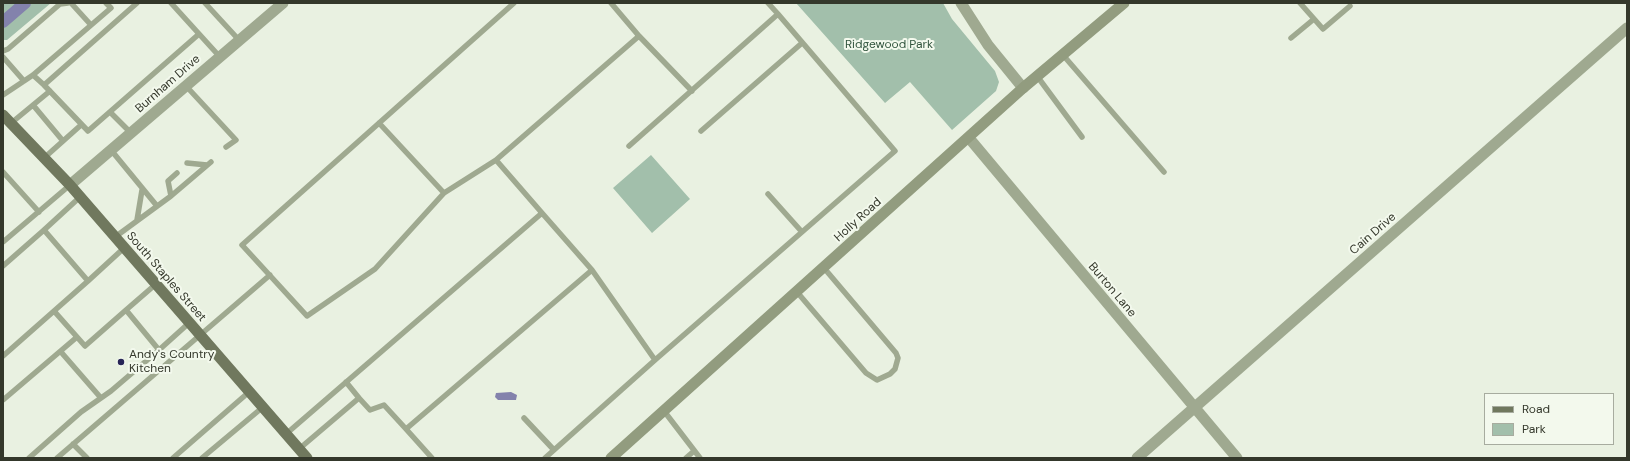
<!DOCTYPE html>
<html>
<head>
<meta charset="utf-8">
<style>
	body { margin:0 }
	#map { position:relative; width:1630px; height:461px; overflow:hidden; background:#e9f1e1; font-family:"DM Sans",sans-serif }
	canvas { display:block }
	.frame { position:absolute; inset:0; border:4px solid #34382b; pointer-events:none }
	.legend { position:absolute; left:1484px; top:393px; width:130px; height:52px; box-sizing:border-box; background:#f3f9ed; border:1px solid #a7ac9f; margin:0; padding:5px 7px; list-style:none; font-size:12px; color:#34382b }
	.legend li { display:flex; align-items:center; gap:8px; height:20px }
	.legend b { width:20px; border:1px solid #a7ac9f }
</style>
</head>
<body>
<div id="map">
<canvas width="1630" height="461"></canvas>
<div class="frame"></div>
<ul class="legend">
<li><b style="height:5px;background:#70785e"></b>Road</li>
<li><b style="height:11px;background:#a2bfab"></b>Park</li>
</ul>
</div>
<script>
const ctx = document.querySelector('canvas').getContext('2d');
ctx.lineJoin = 'round';
function fillPath(path, color) { ctx.fillStyle = color; ctx.fill(path, 'evenodd'); }
const shape = rows => new Path2D(rows.map(r => 'M' + r).join(''));
function stroke(path, color, width, dash) { ctx.strokeStyle = color; ctx.lineWidth = width; ctx.lineCap = dash ? 'butt' : 'round'; ctx.setLineDash(dash || []); ctx.stroke(path); }
function write(font, color, halo, rows, align = 'center') {
  ctx.font = font + ' "DM Sans",sans-serif'; ctx.lineWidth = 4; ctx.setLineDash([]); ctx.textBaseline = 'middle'; ctx.strokeStyle = halo; ctx.fillStyle = color; for (const [text, x, y, turn = 0] of rows) {
    ctx.save(); ctx.translate(x, y); ctx.rotate((+turn || 0) * Math.PI / 180); ctx.textAlign = isNaN(turn) ? turn : align; if (halo) ctx.strokeText(text, 0, 0); ctx.fillText(text, 0, 0); ctx.restore();
  }
}
const green = shape([
	[3,3,51,3,7,40,3,40],
	[796,3,943,3,952,19,995,71,999,82,996,91,952,130,910,82,885,103],
	[651,155,690,199,652,233,613,188]
]);
const water = shape([
	[511,392,517,395,516,400,498,400,495,397,496,393]
]);
const canal = shape([
	[3,22,25,3]
]);
const service = shape([
	[71,3,91,25],
	[137,3,44,85,88,131,199,34],
	[171,3,220,57],
	[205,3,239,40],
	[1300,3,1323,29,1350,6],
	[639,36,692,91],
	[1291,38,1314,19],
	[3,51,8,49,60,4,68,3],
	[1063,55,1164,172],
	[3,57,24,81],
	[33,75,44,85],
	[1037,76,1082,137],
	[186,86,236,140,226,147],
	[3,95,33,75,111,8,106,3],
	[33,105,63,141],
	[110,112,131,133],
	[379,123,444,193],
	[10,124,50,91],
	[701,131,802,43],
	[629,146,778,14,768,3],
	[111,150,157,206],
	[44,158,81,125],
	[496,160,444,193,375,269,307,316,242,245,514,3],
	[187,163,207,165],
	[3,172,39,212],
	[768,194,802,232],
	[171,196,168,181,177,173],
	[80,197,44,230,88,281,124,248],
	[542,213,592,270,655,360,545,458],
	[137,220,142,190],
	[115,237,171,196,211,162],
	[3,242,70,185],
	[3,266,44,230],
	[88,281,54,311,85,346,126,310],
	[156,284,126,310,159,350,189,323],
	[797,292,866,373,877,380,890,374,895,369,898,358,896,353,824,268],
	[61,352,101,398],
	[3,356,54,311],
	[655,360,895,151,778,14],
	[359,398,370,410,384,405,406,429],
	[3,400,77,337],
	[664,411,700,458],
	[524,418,554,450],
	[286,434,542,213,496,160,639,36,611,3],
	[73,444,87,458],
	[299,449,359,398,346,382],
	[29,458,81,412,111,391,159,350],
	[57,458,270,275],
	[173,458,249,392],
	[202,458,263,407],
	[432,458,406,429,592,270],
	[686,458,694,451]
]);
const minor = shape([
	[961,3,988,45,1023,88],
	[969,138,1237,458],
	[70,185,283,3],
	[1137,458,1627,28]
]);
const secondary = shape([
	[611,458,1023,88,1124,3]
]);
const primary = shape([
	[3,115,70,185,307,458]
]);
const markers = [
	[121,362,4,"#272456"]
];
const parkNames = [
	["Ridgewood Park",889,45]
];
const streetNames = [
	["Burnham Drive",168,84,-41],
	["Holly Road",858,220,-42],
	["Cain Drive",1373,234,-41],
	["South Staples Street",166,277,49],
	["Burton Lane",1112,290,50]
];
const poiNames = [
	["Andy's Country",129,355],
	["Kitchen",129,369]
];
fillPath(green, '#a2bfab');
fillPath(water, '#8382ac');
stroke(canal, '#8382ac', 12);
stroke(service, '#9fa990', 5.5);
stroke(minor, '#9fa990', 11);
stroke(secondary, '#929c7f', 11);
stroke(primary, '#70785e', 11);
for (const [x, y, r, color] of markers) { const dot = new Path2D(); dot.arc(x, y, r, 0, 2 * Math.PI); ctx.fillStyle = color; ctx.fill(dot); stroke(dot, '#f3f9ed', 1.5); }
write('12px', '#31543d', '#f3f9ed', parkNames);
write('12px', '#34382b', '#f3f9ed', streetNames);
write('12px', '#34382b', '#f3f9ed', poiNames, 'left');
</script>
</body>
</html>
